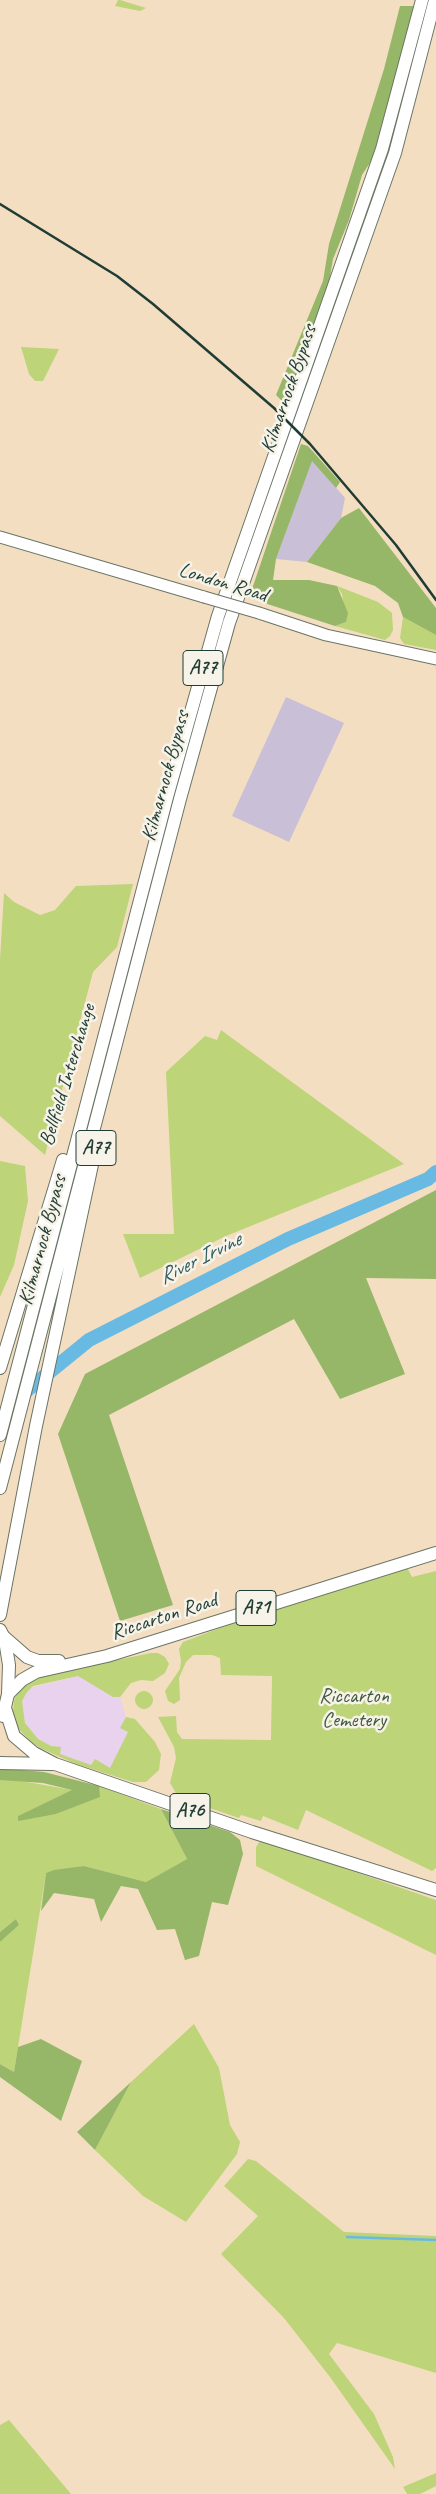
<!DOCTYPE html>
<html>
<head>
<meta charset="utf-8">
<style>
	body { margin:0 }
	canvas { display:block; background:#f4dec1 }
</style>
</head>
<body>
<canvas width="436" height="2494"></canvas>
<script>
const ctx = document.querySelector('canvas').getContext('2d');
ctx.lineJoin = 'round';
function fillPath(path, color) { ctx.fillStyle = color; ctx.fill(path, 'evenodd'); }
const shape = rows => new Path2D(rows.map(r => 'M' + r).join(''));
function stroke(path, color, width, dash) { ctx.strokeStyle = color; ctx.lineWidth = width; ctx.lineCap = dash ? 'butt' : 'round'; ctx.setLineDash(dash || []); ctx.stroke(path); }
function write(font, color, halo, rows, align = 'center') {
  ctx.font = font + ' Caveat,sans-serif'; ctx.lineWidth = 5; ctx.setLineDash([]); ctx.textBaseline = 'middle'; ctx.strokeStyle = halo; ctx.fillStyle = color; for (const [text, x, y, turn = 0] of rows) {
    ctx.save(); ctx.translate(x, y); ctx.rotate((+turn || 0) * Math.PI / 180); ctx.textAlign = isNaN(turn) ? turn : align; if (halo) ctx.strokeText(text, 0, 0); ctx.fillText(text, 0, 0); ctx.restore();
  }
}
const built = shape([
	[78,1676,113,1697,120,1697,126,1717,121,1728,129,1731,110,1768,95,1759,91,1765,59,1754,60,1747,51,1746,38,1739,25,1723,22,1701,30,1688]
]);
const industrial = shape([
	[312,460,345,498,341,518,307,562,276,559],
	[286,697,344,723,289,842,232,816]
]);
const green = shape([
	[118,0,120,0,146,8,140,11,115,6],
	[21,347,59,349,43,381,35,381,29,374],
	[337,586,378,602,392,613,393,630,390,636,385,640,335,626,346,622,342,594],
	[403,617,436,635,436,650,404,644,400,638],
	[133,884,117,947,93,972,45,1155,0,1116,0,960,4,893,14,902,40,915,55,910,76,886],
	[221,1030,404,1164,226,1236,140,1278,123,1234,174,1234,166,1072,205,1036,217,1040],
	[0,1161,25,1166,28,1201,14,1265,0,1297],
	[407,1567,412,1577,436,1571,436,1868,432,1871,306,1810,298,1830,263,1816,261,1821,241,1815,239,1818,189,1801,177,1795,170,1783,176,1758,174,1747,158,1717,176,1716,177,1732,182,1739,271,1740,272,1676,221,1675,220,1658,212,1655,193,1655,186,1662,179,1678,180,1700,174,1704,168,1701,165,1691,180,1669,181,1661,179,1649,183,1642,249,1617],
	[151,1653,158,1653,165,1657,169,1664,165,1673,153,1681,141,1680,131,1683,120,1697,113,1697,78,1676,33,1686,27,1692,22,1701,25,1723,38,1739,51,1746,61,1747,60,1754,91,1765,95,1759,110,1768,128,1732,120,1728,126,1717,135,1719,155,1742,161,1754,159,1770,146,1782,133,1782,76,1764,40,1748,31,1742,18,1728,13,1712,14,1700,21,1687,35,1677],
	'135 1700a9 9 0 1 1 18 0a9 9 0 1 1-18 0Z',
	[9,1779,73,1790,18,1816,56,1814,99,1797,99,1786,161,1809,187,1859,146,1882,84,1866,46,1873,14,2072,0,2064,0,1942,19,1925,16,1919,0,1932,0,1780],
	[260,1841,268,1842,436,1900,436,1955,256,1866,256,1847],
	[194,2024,219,2068,230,2125,240,2142,237,2154,186,2222,143,2196,95,2150,131,2082],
	[248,2159,256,2161,344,2232,436,2236,436,2373,337,2343,329,2354,374,2414,393,2457,395,2469,330,2377,284,2318,221,2254,258,2216,224,2186],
	[9,2420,71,2494,0,2494,0,2425],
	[436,2473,436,2486,420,2494,407,2494,403,2487]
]);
const forest = shape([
	[400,6,416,6,377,152,362,175,349,220,333,259,328,288,301,365,283,402,276,395,323,281,329,244,384,69],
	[301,444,308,446,340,482,336,488,312,461,276,559,273,580,309,580,337,586,348,613,346,622,335,626,249,598],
	[359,508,436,608,436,635,403,617,398,603,375,586,307,562,341,518],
	[436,1190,436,1279,366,1278,405,1374,340,1399,294,1319,109,1415,173,1605,120,1621,58,1434,85,1374],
	[0,1768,44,1772,99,1786,100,1797,56,1814,18,1821,18,1816,72,1790,43,1783,0,1780],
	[161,1809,230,1832,240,1840,243,1854,228,1905,212,1902,199,1956,185,1960,175,1929,157,1930,138,1889,121,1886,101,1922,94,1899,54,1893,41,1911,46,1873,54,1870,84,1866,146,1882,187,1859],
	[16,1919,19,1925,0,1942,0,1932],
	[41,2039,82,2061,61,2121,0,2077,0,2064,14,2072,18,2047],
	[131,2082,95,2150,77,2132]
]);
const stream = shape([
	[347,2237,436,2240]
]);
const river = shape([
	[20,1396,89,1340,288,1239,428,1179,436,1172]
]);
const secondary = shape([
	[0,537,204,597],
	[259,613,326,635,436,659]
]);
const primary = shape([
	[3,1636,27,1657,38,1661,59,1661],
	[8,1694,22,1680,36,1672,107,1656,436,1553]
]);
const trunk = shape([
	[0,1368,63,1160],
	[0,1435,167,797,218,616,382,149,422,0],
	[0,1488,180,799,229,623,395,153,435,0],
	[0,1615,36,1426,93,1160],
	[0,1630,5,1640,9,1665,8,1694,3,1716],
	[5,1708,14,1736,34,1753,55,1764,252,1832,436,1890],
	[0,1763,52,1764]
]);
const rail = shape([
	[0,204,117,276,153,304,274,408,310,444,396,545,436,600]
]);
const secondaryBridge = shape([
	[204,597,259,613]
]);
const shields = [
	[203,668,40],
	[96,1148,40],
	[256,1608,40],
	[190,1811,40]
];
const shieldNames = [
	["A77",203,668],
	["A77",96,1148],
	["A71",256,1608],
	["A76",190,1811]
];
const streetNames = [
	["Kilmarnock Bypass",289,389,-71],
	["London Road",223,583,17],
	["Kilmarnock Bypass",166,776,-75],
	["Bellfield Interchange",68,1075,-73],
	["Kilmarnock Bypass",43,1240,-75],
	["Riccarton Road",164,1617,-18]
];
const parkNames = [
	["Riccarton",354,1696],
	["Cemetery",354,1720]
];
const waterNames = [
	["River Irvine",200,1259,-27]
];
fillPath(built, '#e8d2ee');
fillPath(industrial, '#c9bfd7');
fillPath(green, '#bdd478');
fillPath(forest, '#96b668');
stroke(stream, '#68bae3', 2.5);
stroke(river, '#68bae3', 14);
stroke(secondary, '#6a7565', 13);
stroke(primary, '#6a7565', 14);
stroke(trunk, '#6a7565', 14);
stroke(secondary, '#fff', 11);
stroke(primary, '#fff', 12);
stroke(trunk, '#fff', 12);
stroke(rail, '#1f3d34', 2.5);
stroke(secondaryBridge, '#6a7565', 13, []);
stroke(secondaryBridge, '#fff', 11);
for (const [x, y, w] of shields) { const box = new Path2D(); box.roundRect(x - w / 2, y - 17.5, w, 35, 4); ctx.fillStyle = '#f7f3e8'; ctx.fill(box); stroke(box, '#1f3d34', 1); }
write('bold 20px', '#1f3d34', null, shieldNames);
write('21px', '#1f3d34', '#f7f3e8', streetNames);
write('21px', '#3f5b42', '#f7f3e8', parkNames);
write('italic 22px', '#315c60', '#f7f3e8', waterNames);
</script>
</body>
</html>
